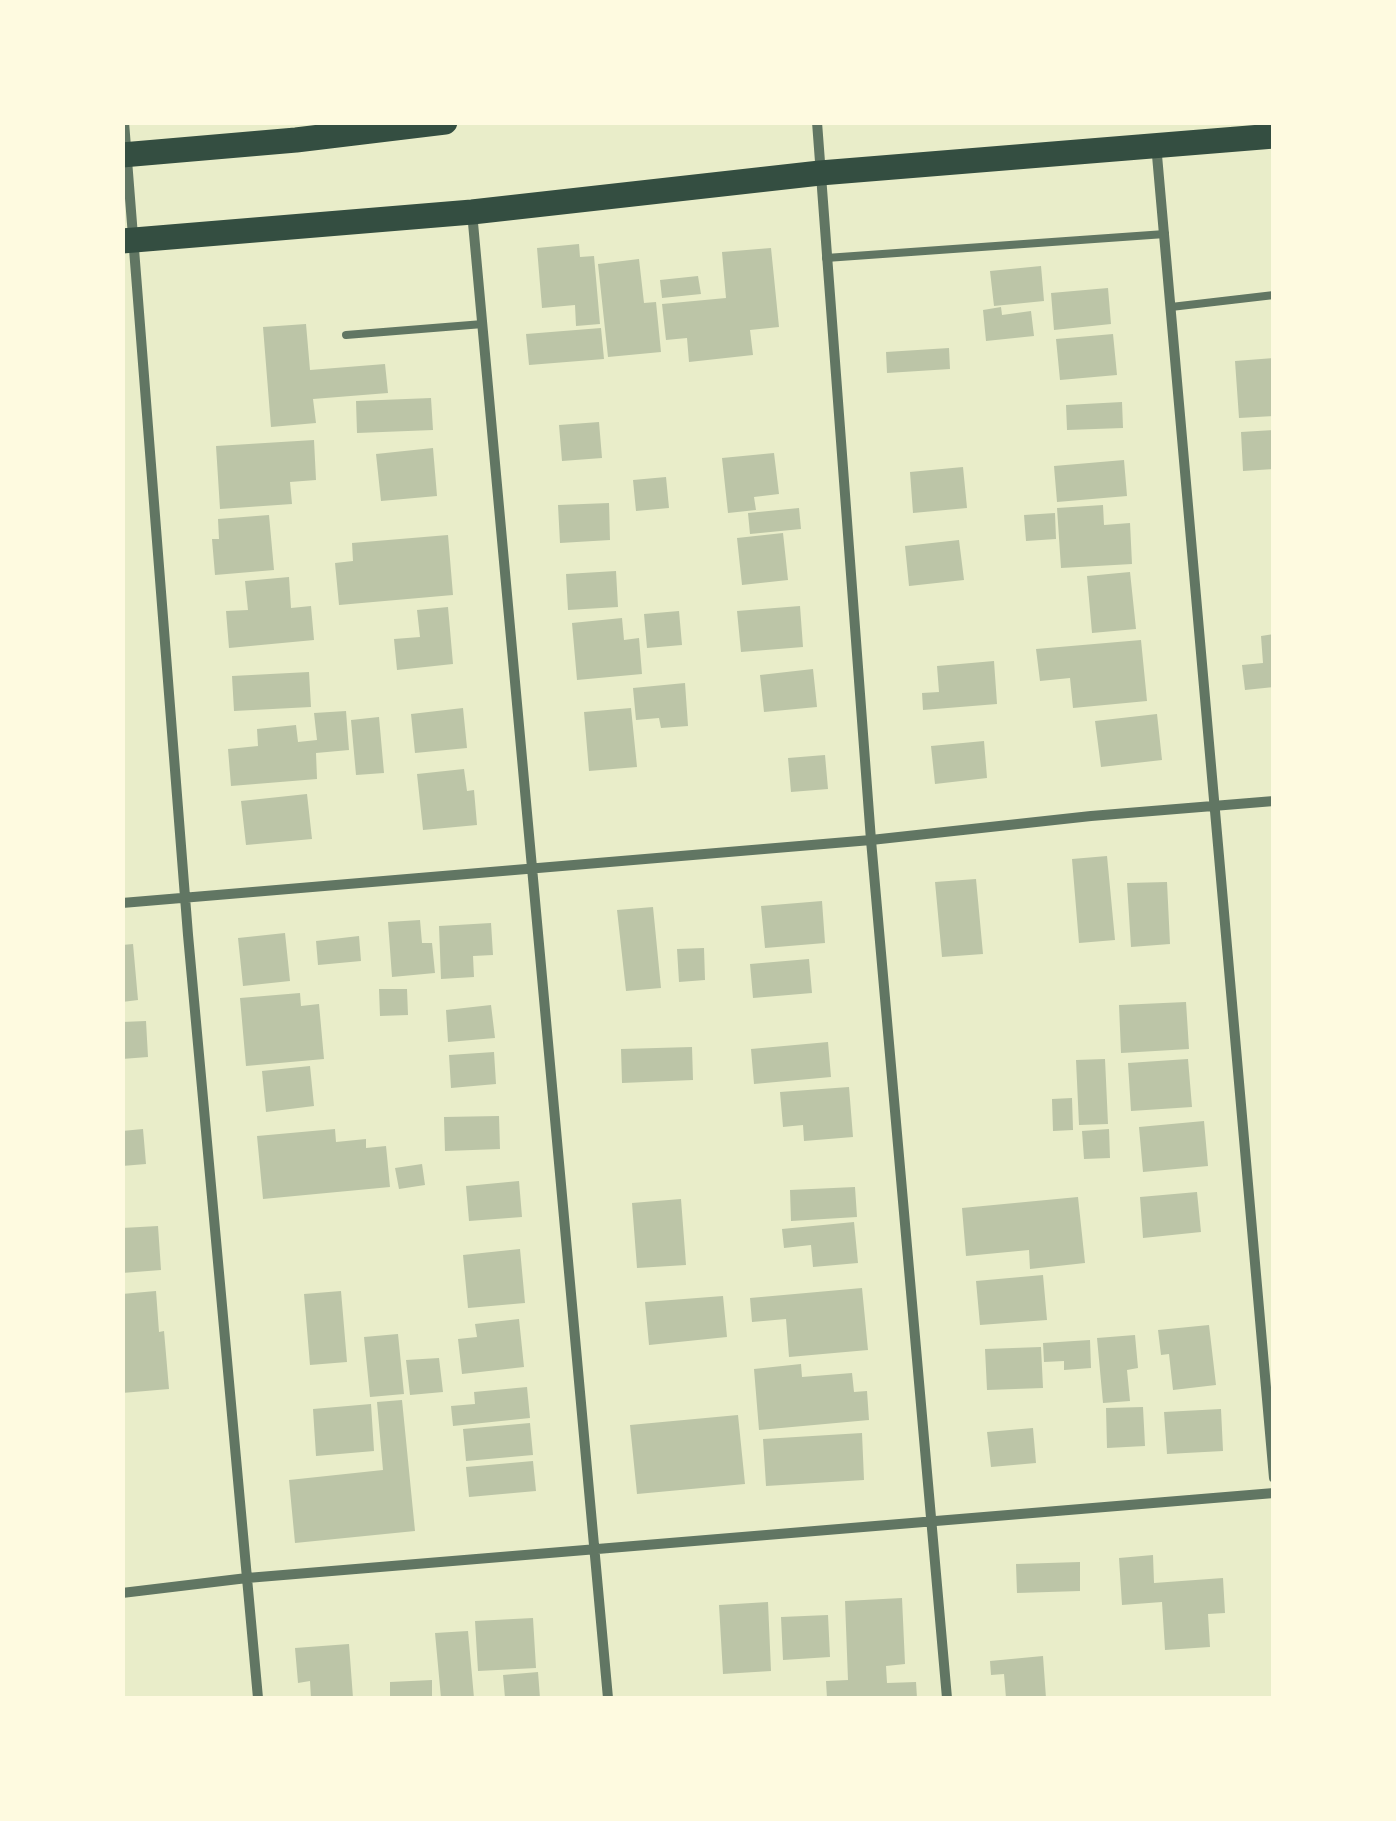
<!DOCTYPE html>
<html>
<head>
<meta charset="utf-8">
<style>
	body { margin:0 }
	#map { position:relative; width:1396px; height:1821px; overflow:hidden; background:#e9edc9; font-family:Manrope,sans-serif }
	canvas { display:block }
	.frame { position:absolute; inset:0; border:125px solid #fefae0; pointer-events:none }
</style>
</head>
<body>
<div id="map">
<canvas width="1396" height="1821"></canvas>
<div class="frame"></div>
</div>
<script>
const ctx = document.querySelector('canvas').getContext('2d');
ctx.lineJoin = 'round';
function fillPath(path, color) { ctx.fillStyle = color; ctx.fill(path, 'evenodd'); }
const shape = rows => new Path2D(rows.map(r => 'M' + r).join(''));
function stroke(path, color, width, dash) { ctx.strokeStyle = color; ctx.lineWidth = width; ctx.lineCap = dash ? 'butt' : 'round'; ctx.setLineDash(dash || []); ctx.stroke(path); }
const building = shape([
	[579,244,580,257,594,256,600,324,576,326,575,305,542,308,537,248],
	[771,248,779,327,750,330,753,355,689,362,687,338,666,340,662,304,726,298,722,252],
	[639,259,644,303,656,302,661,352,608,357,598,264],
	[1041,266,1044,301,994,306,990,271],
	[698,276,701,294,662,298,660,280],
	[1108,288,1111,324,1054,330,1051,293],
	[1001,307,1002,315,1031,311,1034,336,986,341,983,310],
	[306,324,310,370,385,364,388,393,313,399,316,423,271,427,263,327],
	[601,328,604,359,529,365,526,334],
	[1113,334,1117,375,1060,380,1056,339],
	[949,348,950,369,887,373,886,352],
	[1274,358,1274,416,1239,418,1235,361],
	[431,398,433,430,357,433,356,401],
	[1122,402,1123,428,1067,430,1066,405],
	[599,422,602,458,562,461,559,425],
	[1274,430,1274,469,1243,471,1241,432],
	[314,440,316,480,290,482,292,504,220,509,216,446],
	[433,448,437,496,381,501,376,454],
	[774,453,779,494,754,497,756,510,728,513,722,458],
	[1124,460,1127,496,1057,502,1054,466],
	[963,467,967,508,913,513,910,472],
	[666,477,669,508,636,511,633,480],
	[609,503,610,540,560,543,558,505],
	[1103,505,1104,525,1130,523,1132,564,1061,568,1057,508],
	[799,508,801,529,750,534,748,513],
	[1055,513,1056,539,1026,541,1024,515],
	[269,515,274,570,215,575,212,539,219,539,218,519],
	[783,533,788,580,742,585,737,538],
	[448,535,453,595,339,605,335,563,353,561,352,543],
	[959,540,964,580,909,586,905,546],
	[616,571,618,607,568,610,566,574],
	[1130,572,1136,629,1092,633,1087,576],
	[289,577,291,608,311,606,314,640,229,648,226,611,248,610,245,581],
	[800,606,803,647,741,652,737,611],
	[448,607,453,664,397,670,394,639,420,637,417,610],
	[679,611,682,645,647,648,644,614],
	[622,618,624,640,639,638,642,674,577,680,572,623],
	[1274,634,1274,687,1245,690,1242,665,1263,663,1261,636],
	[1141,640,1147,701,1073,708,1070,678,1040,681,1036,649],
	[994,661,997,704,923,710,922,693,939,692,937,666],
	[813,669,817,707,764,712,760,675],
	[309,672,311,707,234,711,232,676],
	[685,683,688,726,661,728,659,718,636,720,633,688],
	[463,708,467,748,415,753,411,714],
	[631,708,637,767,589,771,584,712],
	[346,711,349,750,316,753,317,779,231,786,228,749,258,746,257,729,296,725,298,742,317,740,314,713],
	[1157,714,1162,760,1101,767,1095,721],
	[379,717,384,773,356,775,351,720],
	[984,741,987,778,935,784,931,746],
	[825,755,828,789,791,792,788,758],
	[464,769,467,791,474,790,477,825,423,830,417,774],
	[307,794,312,839,246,845,241,801],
	[1107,856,1115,940,1079,943,1072,859],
	[976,879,983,954,942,957,935,882],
	[1167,882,1170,944,1131,947,1127,883],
	[822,901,825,943,765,948,761,906],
	[653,907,661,988,626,991,617,910],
	[420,920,422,943,432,943,435,973,392,977,388,922],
	[491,923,493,955,473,956,474,977,441,979,439,926],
	[285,933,290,981,243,986,238,938],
	[359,936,361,961,318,965,316,941],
	[133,944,138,1000,122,1002,122,945],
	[704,948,705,980,679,982,677,949],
	[809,959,812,993,753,998,750,964],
	[379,989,407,989,408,1015,380,1016],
	[300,993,301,1006,319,1004,324,1059,246,1066,240,998],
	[1186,1002,1189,1049,1121,1053,1119,1005],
	[491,1005,495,1038,448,1042,446,1010],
	[146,1021,148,1057,122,1059,122,1022],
	[828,1042,831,1077,754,1084,751,1049],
	[692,1047,693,1080,622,1083,621,1049],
	[494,1052,496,1084,451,1088,449,1055],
	[1105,1059,1108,1124,1079,1125,1076,1060],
	[1188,1059,1192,1107,1131,1111,1128,1063],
	[310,1066,314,1106,266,1112,262,1071],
	[849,1087,853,1137,804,1141,803,1125,783,1127,780,1092],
	[1072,1098,1073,1130,1053,1131,1052,1099],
	[499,1116,500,1149,445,1151,444,1117],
	[1204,1121,1208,1166,1143,1172,1139,1127],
	[143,1129,146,1164,122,1166,122,1131],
	[335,1129,336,1142,366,1139,366,1148,386,1146,390,1187,263,1199,257,1136],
	[1109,1129,1110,1158,1084,1159,1082,1131],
	[422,1164,425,1185,399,1189,395,1168],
	[519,1181,522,1217,469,1221,466,1186],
	[855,1187,857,1217,791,1221,790,1190],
	[1197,1192,1201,1232,1143,1238,1140,1197],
	[1078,1197,1085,1263,1030,1269,1029,1250,966,1256,962,1208],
	[681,1199,686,1265,637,1268,632,1203],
	[854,1222,858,1263,813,1267,811,1245,784,1248,782,1229],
	[158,1226,161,1270,122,1273,122,1228],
	[520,1249,525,1303,468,1308,463,1255],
	[1043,1275,1047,1320,980,1325,976,1281],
	[862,1288,868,1350,789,1357,786,1319,752,1322,750,1298],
	[156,1291,159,1332,164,1331,169,1389,122,1393,122,1294],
	[341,1291,347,1362,310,1365,304,1294],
	[723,1296,727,1337,649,1345,645,1302],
	[519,1319,524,1367,462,1374,458,1339,477,1337,475,1324],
	[1209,1325,1216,1385,1173,1390,1169,1354,1161,1355,1158,1330],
	[398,1334,404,1394,370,1397,364,1337],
	[1135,1335,1138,1368,1127,1370,1130,1401,1103,1403,1097,1338],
	[1090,1340,1091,1368,1064,1370,1064,1361,1044,1362,1043,1343],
	[1041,1347,1043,1388,987,1390,985,1349],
	[439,1358,443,1392,410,1395,406,1360],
	[801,1364,802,1377,852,1373,854,1392,867,1391,869,1420,759,1430,754,1369],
	[527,1387,530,1418,453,1426,451,1406,475,1404,474,1392],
	[402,1400,415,1531,295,1543,289,1480,383,1470,377,1402],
	[371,1404,374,1451,316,1456,313,1409],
	[1143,1407,1145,1446,1107,1448,1106,1408],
	[1221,1409,1223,1451,1167,1454,1164,1412],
	[738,1415,745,1484,637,1494,630,1425],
	[530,1423,533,1455,466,1461,463,1429],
	[1033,1428,1036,1463,991,1467,987,1432],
	[862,1433,864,1480,766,1486,763,1439],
	[533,1461,536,1491,469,1497,466,1467],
	[1153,1555,1154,1583,1223,1578,1225,1613,1208,1614,1210,1647,1165,1650,1162,1602,1122,1605,1119,1558],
	[1080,1562,1080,1591,1017,1593,1016,1564],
	[902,1598,905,1664,886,1666,887,1683,916,1682,917,1698,827,1698,826,1681,848,1680,845,1601],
	[768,1602,771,1671,723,1674,719,1605],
	[828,1615,830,1657,783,1660,781,1617],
	[533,1618,536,1668,478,1671,475,1621],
	[468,1631,474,1698,441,1698,435,1633],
	[349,1644,353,1698,311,1698,310,1681,298,1683,295,1648],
	[1043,1656,1046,1698,1006,1698,1004,1674,991,1675,990,1661],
	[538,1672,540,1698,505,1698,503,1675],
	[432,1680,432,1698,390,1698,390,1682]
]);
const service = shape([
	[826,258,1165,234],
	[1171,307,1274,295],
	[346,335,483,324]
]);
const minor = shape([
	[124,122,188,935,258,1698],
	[817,122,871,840,947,1698],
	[1156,144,1274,1478],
	[472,212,608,1698],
	[122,903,871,840,1091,816,1274,801],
	[122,1593,247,1578,1274,1493]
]);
const primary = shape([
	[122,155,296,140,445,122],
	[122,241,472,212,820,173,1274,136]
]);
fillPath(building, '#bcc5a7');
stroke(service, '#617663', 8);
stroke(minor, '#617663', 10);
stroke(primary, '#344e41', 25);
</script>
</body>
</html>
